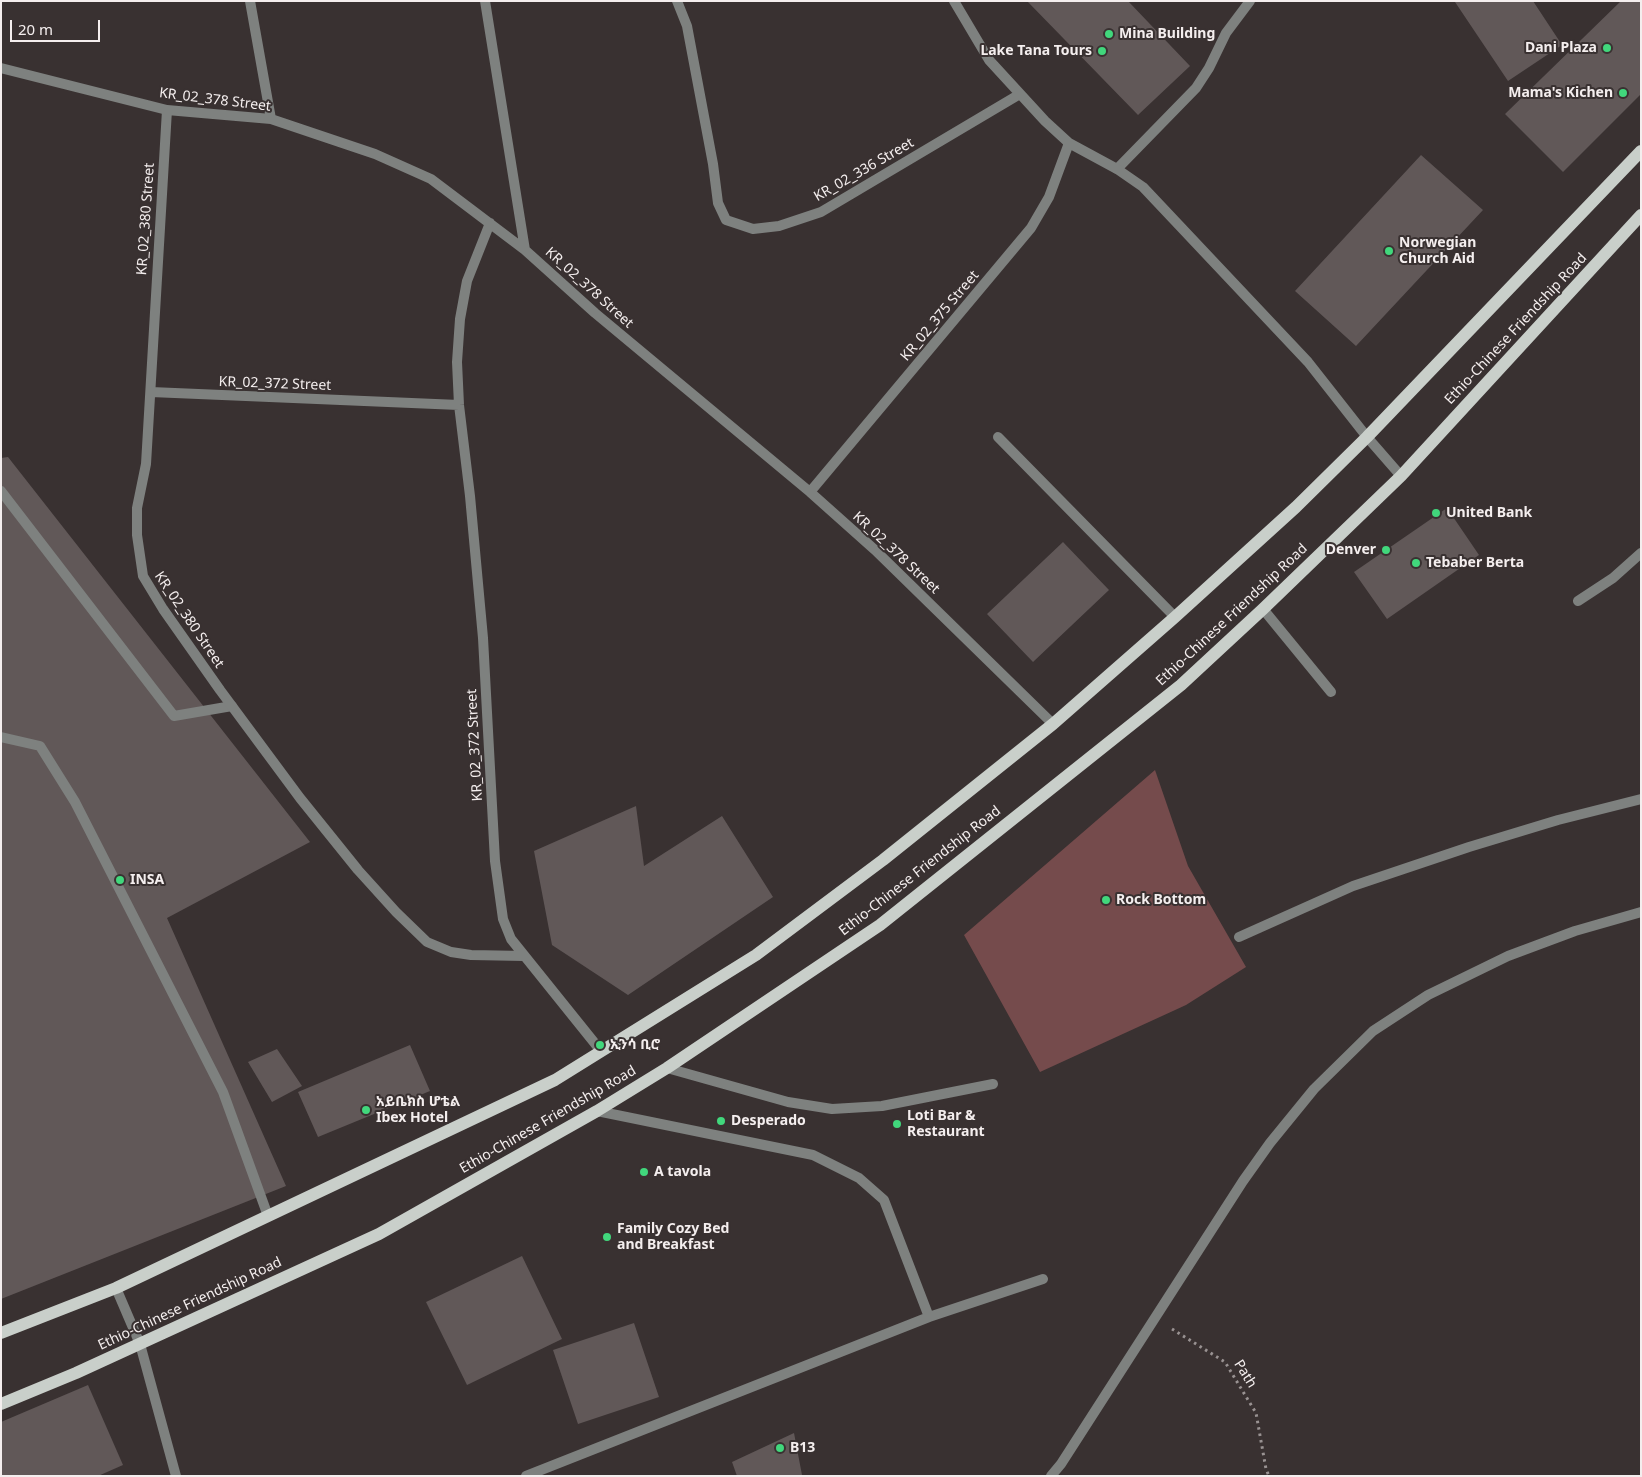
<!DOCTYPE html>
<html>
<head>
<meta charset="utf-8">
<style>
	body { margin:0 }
	#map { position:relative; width:1642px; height:1477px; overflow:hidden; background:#393131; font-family:"Noto Sans",sans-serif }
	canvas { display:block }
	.frame { position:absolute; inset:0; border:2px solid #f4eeee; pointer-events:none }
	.scale { position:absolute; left:10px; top:20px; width:90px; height:22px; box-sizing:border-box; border:2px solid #f4eeee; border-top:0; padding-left:6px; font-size:15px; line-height:18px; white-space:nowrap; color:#f4eeee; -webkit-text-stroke:4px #393131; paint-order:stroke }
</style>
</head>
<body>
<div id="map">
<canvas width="1642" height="1477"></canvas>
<div class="frame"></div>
<div class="scale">20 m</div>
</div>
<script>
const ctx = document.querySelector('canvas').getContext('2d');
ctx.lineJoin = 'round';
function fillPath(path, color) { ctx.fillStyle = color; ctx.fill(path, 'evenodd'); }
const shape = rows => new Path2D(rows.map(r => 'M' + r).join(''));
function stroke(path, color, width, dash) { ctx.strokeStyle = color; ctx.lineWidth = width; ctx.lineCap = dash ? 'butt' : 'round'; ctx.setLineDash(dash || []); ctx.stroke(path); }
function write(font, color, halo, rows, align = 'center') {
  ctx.font = font + ' "Noto Sans","Noto Sans Ethiopic",sans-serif'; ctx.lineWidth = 4; ctx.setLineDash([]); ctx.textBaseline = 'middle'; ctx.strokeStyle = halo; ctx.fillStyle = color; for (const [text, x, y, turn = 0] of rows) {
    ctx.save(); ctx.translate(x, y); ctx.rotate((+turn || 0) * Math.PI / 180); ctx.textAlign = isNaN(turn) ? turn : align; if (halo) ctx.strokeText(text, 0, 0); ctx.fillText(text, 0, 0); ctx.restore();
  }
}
const green = shape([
	[1155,770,1188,866,1246,967,1186,1005,1040,1072,964,935]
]);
const building = shape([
	[1027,1,1128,1,1190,66,1138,115],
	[1457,1,1533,1,1562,45,1508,81,1455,2],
	[1621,1,1641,1,1641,94,1563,172,1505,114],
	[1421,155,1483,210,1356,346,1295,291],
	[8,457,310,842,167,918,286,1186,1,1299,1,458],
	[1447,508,1479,555,1387,619,1354,572],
	[1063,542,1109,590,1033,662,987,614],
	[636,806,644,866,722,816,773,897,628,995,552,945,534,851],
	[410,1045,430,1091,318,1137,298,1092],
	[277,1049,302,1086,272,1102,248,1062],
	[522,1256,562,1339,467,1385,426,1302],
	[634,1323,659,1397,578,1424,553,1350],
	[88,1385,123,1465,98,1476,1,1476,1,1422],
	[794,1433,802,1475,737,1476,732,1462]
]);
const path = shape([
	[1172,1329,1225,1362,1256,1413,1266,1469,1269,1476]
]);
const lane = shape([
	[1117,169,1196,88,1209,68,1226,33,1250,1],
	[1,491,174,716,232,706],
	[1,737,40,746,75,802,223,1092,268,1216]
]);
const street = shape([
	[250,1,271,119],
	[485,1,525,250],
	[677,1,687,26,713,164,718,203,726,220,753,229,779,226,821,212,1020,94],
	[954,1,989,60,1045,121,1069,143,1117,169,1143,187,1308,362,1367,437,1401,476],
	[1,68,167,110,271,119,375,154,431,179,525,250,595,313,810,492,875,550,1053,724],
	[167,110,146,464,137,508,137,535,143,576,163,609,220,690,300,798,358,870,396,912,427,942,451,952,471,955,524,956],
	[490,223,467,281,460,319,457,362,459,405,470,496,483,638,495,861,503,919,511,939,601,1051],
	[151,392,459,405],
	[998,437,1175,617],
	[810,492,1031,228,1049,197,1069,143],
	[1578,601,1613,578,1641,553],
	[1263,609,1331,692],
	[1239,937,1353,886,1469,847,1558,820,1641,799],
	[667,1068,788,1102,832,1109,882,1106,993,1084],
	[597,1111,813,1155,859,1178,884,1200,929,1317],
	[116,1288,140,1344,176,1476],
	[526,1476,929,1317,1043,1279],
	[1051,1476,1061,1464,1243,1181,1270,1143,1314,1089,1373,1031,1428,995,1508,956,1575,931,1641,912]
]);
const primary = shape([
	[1,1333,116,1288,555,1080,756,955,883,860,1053,724,1175,617,1296,507,1367,437,1641,151],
	[1,1404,76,1373,379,1234,597,1111,667,1068,880,925,1181,685,1263,609,1401,476,1641,215]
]);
const markers = [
	[1109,34,5,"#41d77c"],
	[1607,48,5,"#41d77c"],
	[1102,51,5,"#41d77c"],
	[1623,93,5,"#41d77c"],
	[1389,251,5,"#41d77c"],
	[1436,513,5,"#41d77c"],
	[1386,550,5,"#41d77c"],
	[1416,563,5,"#41d77c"],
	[120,880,5,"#41d77c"],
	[1106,900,5,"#41d77c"],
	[600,1045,5,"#41d77c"],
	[366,1110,5,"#41d77c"],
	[721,1121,5,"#41d77c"],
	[897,1124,5,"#41d77c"],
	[644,1172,5,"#41d77c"],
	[607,1237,5,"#41d77c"],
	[780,1448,5,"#41d77c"]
];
const poiNames = [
	["Mina Building",1119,34],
	["Dani Plaza",1597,48,"right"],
	["Lake Tana Tours",1092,51,"right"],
	["Mama's Kichen",1613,93,"right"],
	["Norwegian",1399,243],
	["Church Aid",1399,259],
	["United Bank",1446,513],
	["Denver",1376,550,"right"],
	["Tebaber Berta",1426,563],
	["INSA",130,880],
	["Rock Bottom",1116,900],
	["ኢንሳ ቢሮ",610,1045],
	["አይቤክስ ሆቴል",376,1102],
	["Ibex Hotel",376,1118],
	["Loti Bar &",907,1116],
	["Restaurant",907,1132],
	["Desperado",731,1121],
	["A tavola",654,1172],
	["Family Cozy Bed",617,1229],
	["and Breakfast",617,1245],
	["B13",790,1448]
];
const streetNames = [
	["KR_02_378 Street",215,100,7],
	["KR_02_336 Street",864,170,-30],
	["KR_02_380 Street",146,219,-86],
	["KR_02_378 Street",589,288,42],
	["KR_02_375 Street",940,316,-50],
	["Ethio-Chinese Friendship Road",1516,329,-47],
	["KR_02_372 Street",275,384,2],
	["KR_02_378 Street",896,553,43],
	["Ethio-Chinese Friendship Road",1232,615,-43],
	["KR_02_380 Street",189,620,56],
	["KR_02_372 Street",475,745,-93],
	["Ethio-Chinese Friendship Road",920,871,-38],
	["Ethio-Chinese Friendship Road",548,1120,-30],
	["Ethio-Chinese Friendship Road",190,1304,-25],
	["Path",1245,1374,58]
];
fillPath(green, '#754b4c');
fillPath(building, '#615858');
stroke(path, '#999292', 3, [2.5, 4]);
stroke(lane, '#7e817f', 10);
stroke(street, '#7e817f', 10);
stroke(primary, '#c9cfca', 12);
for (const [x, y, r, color] of markers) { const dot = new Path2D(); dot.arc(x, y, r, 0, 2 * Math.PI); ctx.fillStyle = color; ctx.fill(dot); stroke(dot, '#393131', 2); }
write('bold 14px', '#f4eeee', '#393131', poiNames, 'left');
write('14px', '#f4eeee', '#393131', streetNames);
</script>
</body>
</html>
